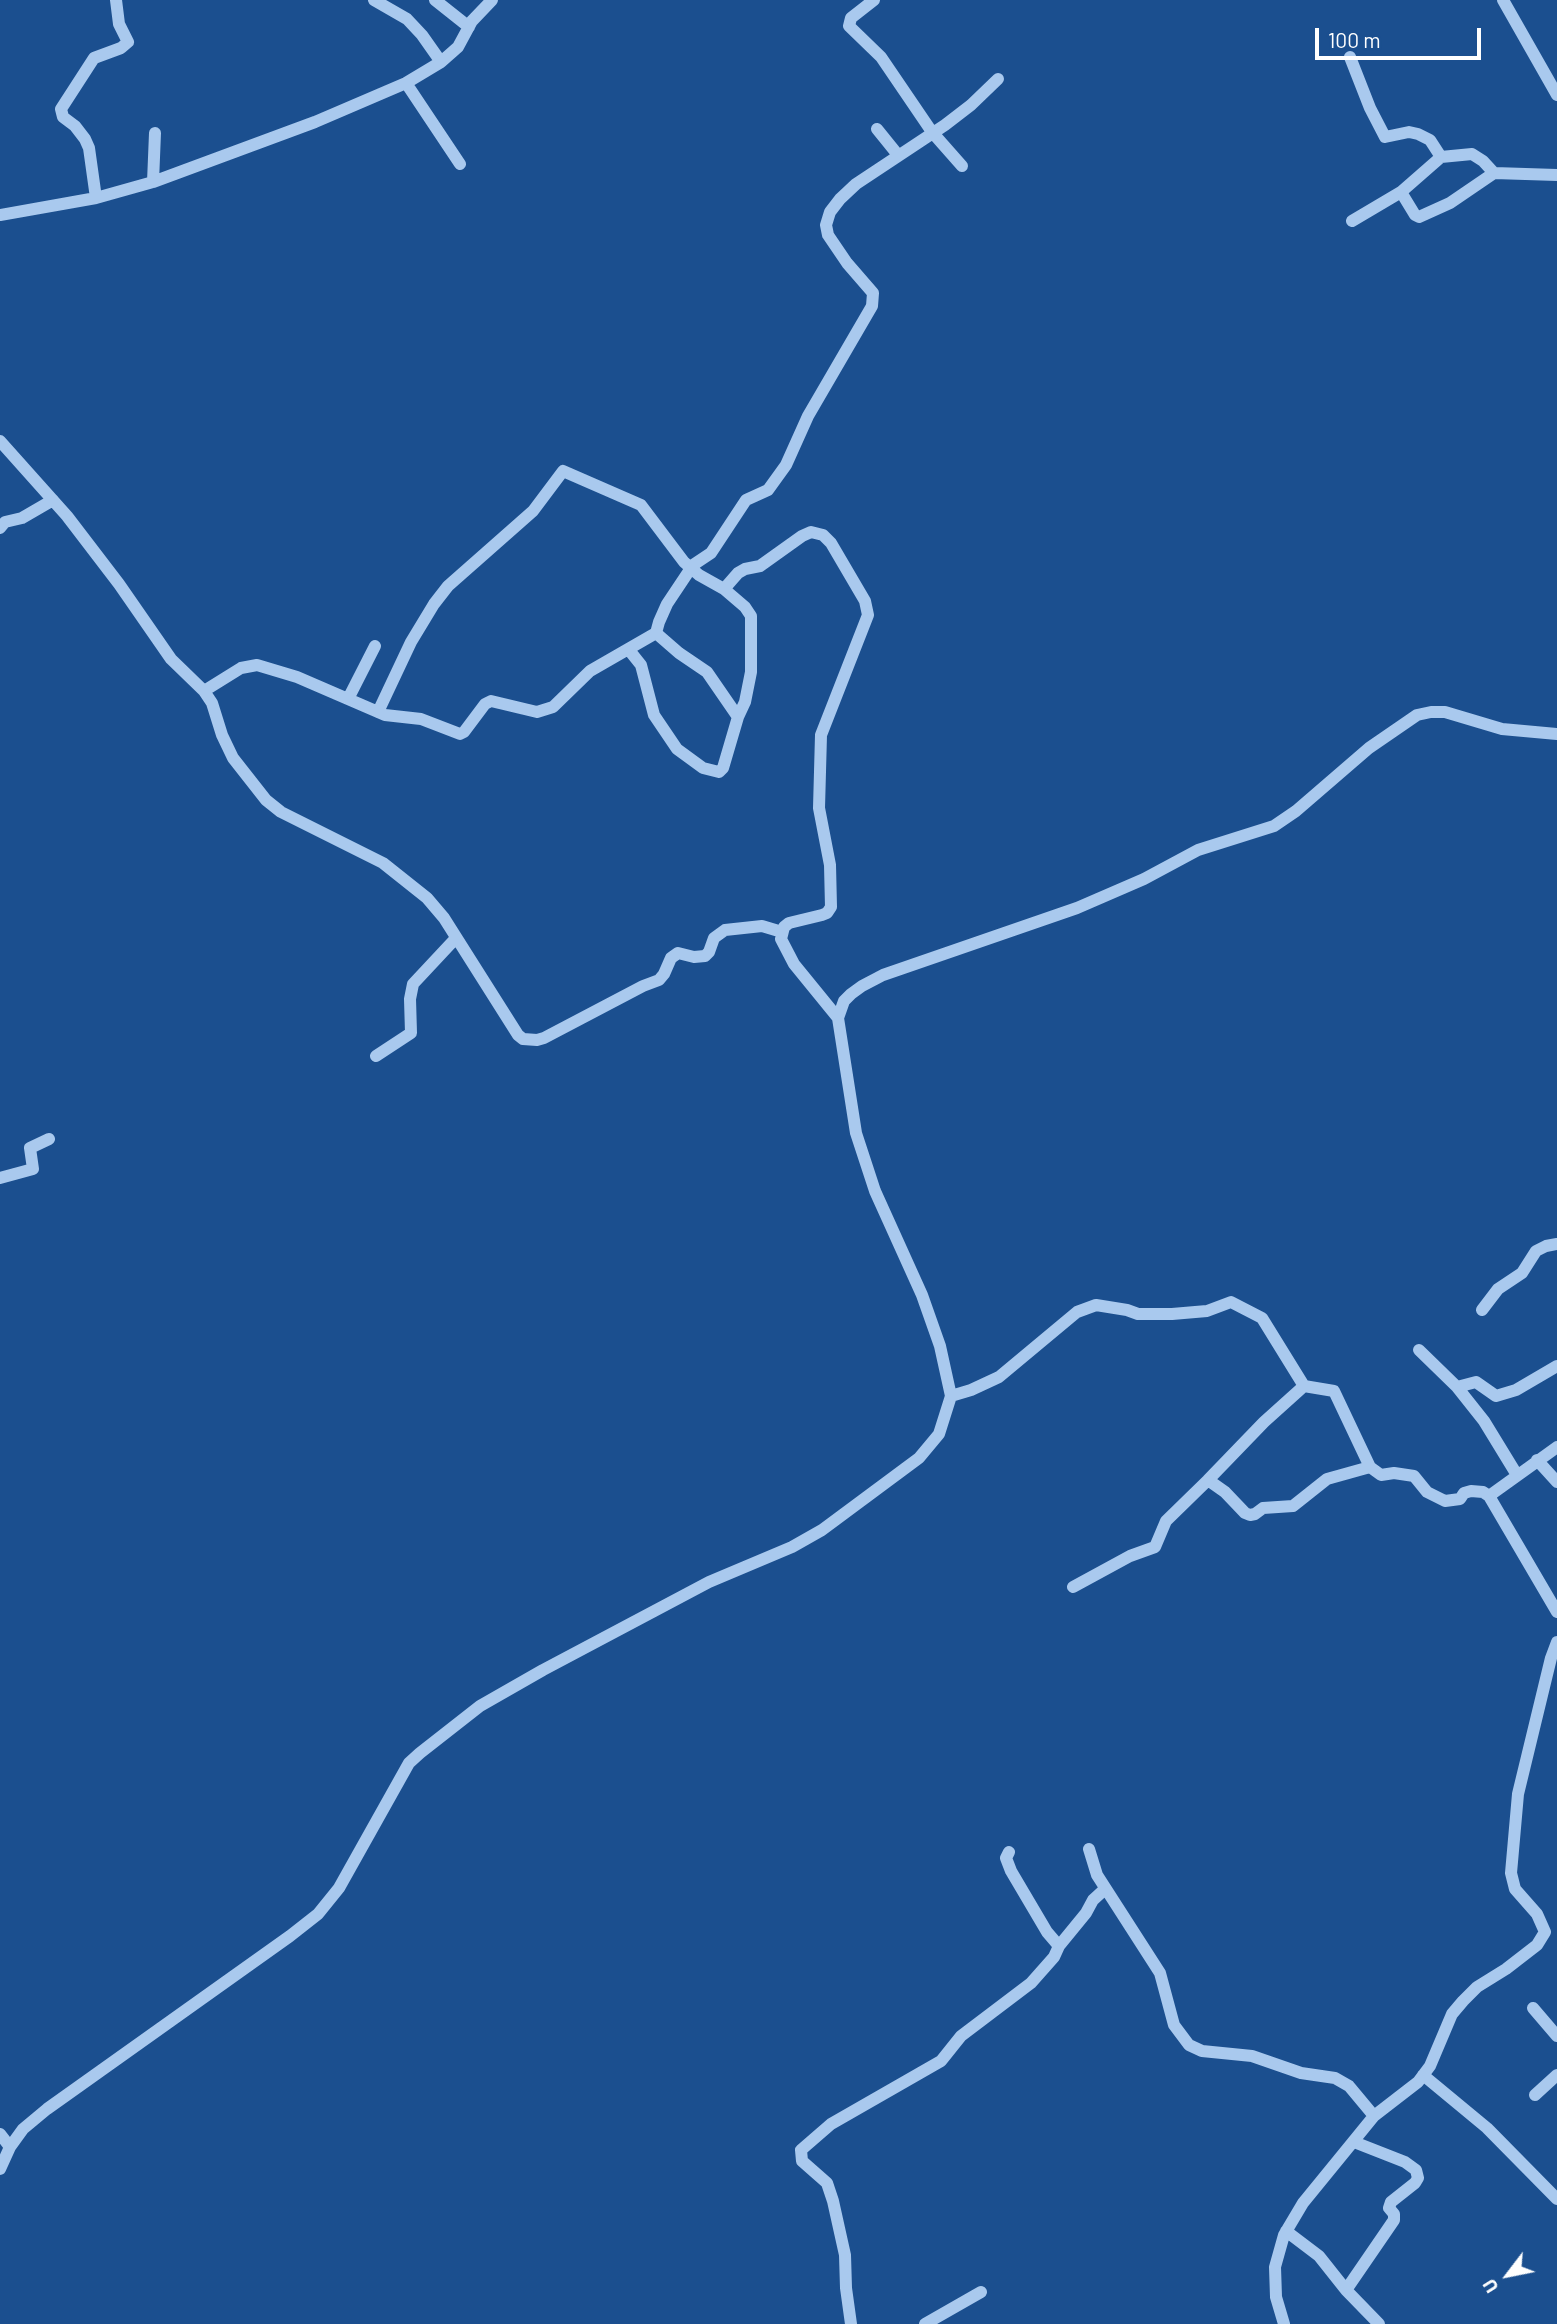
<!DOCTYPE html>
<html>
<head>
<meta charset="utf-8">
<style>
	body { margin:0 }
	#map { position:relative; width:1557px; height:2324px; overflow:hidden; background:#1b4f8f; font-family:Barlow,sans-serif }
	canvas { display:block }
	.north { position:absolute; left:1473px; top:2240px; width:70px; height:70px; -webkit-text-stroke:5px #1b4f8f; paint-order:stroke; rotate:238deg; font-size:19px; font-weight:700; line-height:28px; text-align:center; color:#fff }
	.north::after { content:''; display:block; margin:auto; width:24px; height:32px; background:#fff; clip-path:polygon(50% 0,100% 100%,50% 72%,0 100%) }
	.scale { position:absolute; left:1315px; top:28px; width:166px; height:32px; box-sizing:border-box; border:4px solid #fff; border-top:0; padding-left:9px; font-size:21px; line-height:24px; white-space:nowrap; color:#fff; -webkit-text-stroke:5px #1b4f8f; paint-order:stroke }
</style>
</head>
<body>
<div id="map">
<canvas width="1557" height="2324"></canvas>
<div class="north">U</div>
<div class="scale">100 m</div>
</div>
<script>
const ctx = document.querySelector('canvas').getContext('2d');
ctx.lineJoin = 'round';
const shape = rows => new Path2D(rows.map(r => 'M' + r).join(''));
function stroke(path, color, width, dash) { ctx.strokeStyle = color; ctx.lineWidth = width; ctx.lineCap = dash ? 'butt' : 'round'; ctx.setLineDash(dash || []); ctx.stroke(path); }
const minor = shape([
	[374,0,407,19,422,35,441,62],
	[435,0,469,27],
	[874,0,851,18,849,26,881,57,932,132,962,166],
	[1503,0,1557,95],
	[1350,57,1370,108,1385,137,1409,132,1418,134,1430,140,1441,157],
	[406,83,460,164],
	[877,129,898,155],
	[153,182,155,133],
	[1401,192,1415,215,1419,217,1450,203,1494,173,1557,175],
	[96,198,89,148,85,139,75,126,63,117,61,109,94,58,121,48,128,42,119,24,116,0],
	[0,215,96,198,153,182,315,122,406,83,441,62,458,47,472,21,492,0],
	[1352,221,1401,192,1441,157,1472,154,1483,161,1494,173],
	[0,441,67,516,119,584,171,659,204,691,212,703,222,735,233,758,266,800,281,812,383,863,427,898,444,918,518,1035,523,1039,537,1040,544,1038,643,986,659,980,664,974,671,958,678,953,694,957,705,956,709,952,714,938,725,930,762,926,782,932],
	[0,528,5,522,22,518,53,500],
	[656,633,679,653,707,672,738,717],
	[629,650,641,665,654,715,677,749,703,768,719,772,723,768,738,717,745,702,751,672,751,616,745,607,724,589],
	[204,691,241,668,257,665,297,677,385,715,421,719,460,734,464,732,485,704,491,701,537,712,553,707,590,671,656,633,659,622,667,604,693,565,711,553,746,500,768,490,786,465,808,416,872,306,873,293,847,263,828,235,826,225,830,212,840,199,856,184,945,125,971,105,998,79],
	[348,699,375,646],
	[378,712,411,642,434,604,448,586,533,511,563,471,641,505,684,562,699,575,724,589,738,573,745,569,760,566,802,536,811,532,823,535,831,543,865,601,868,615,821,735,819,808,830,865,831,907,827,913,822,915,789,923,784,927,781,939,794,964,838,1018],
	[376,1056,411,1033,410,999,413,984,456,938],
	[0,1178,33,1169,30,1148,49,1139],
	[1482,1310,1498,1289,1522,1273,1536,1251,1546,1246,1557,1244],
	[1419,1350,1457,1387,1476,1382,1496,1396,1516,1390,1557,1366],
	[1457,1387,1484,1421,1517,1475],
	[951,1396,971,1390,999,1377,1077,1312,1096,1305,1127,1310,1138,1314,1172,1314,1207,1311,1231,1302,1262,1318,1304,1386,1334,1391,1370,1467],
	[1537,1460,1557,1482],
	[1208,1480,1264,1422,1304,1386],
	[1489,1496,1557,1612],
	[1073,1587,1130,1556,1155,1547,1166,1521,1208,1480,1225,1492,1245,1513,1250,1515,1255,1514,1263,1508,1293,1506,1327,1479,1370,1467,1381,1475,1394,1473,1414,1476,1427,1492,1445,1501,1460,1499,1464,1493,1471,1491,1483,1492,1489,1496,1557,1447],
	[1089,1849,1097,1875,1160,1973,1174,2025,1189,2045,1202,2051,1252,2056,1301,2073,1335,2078,1349,2086,1374,2116],
	[1009,1852,1006,1858,1011,1871,1047,1932,1059,1946],
	[1533,2008,1557,2036],
	[1423,2075,1487,2128,1557,2199],
	[1535,2095,1557,2075],
	[0,2134,10,2147],
	[0,2169,10,2147,23,2129,47,2109,290,1936,318,1914,339,1888,409,1763,420,1753,480,1706,543,1670,709,1582,792,1547,822,1530,919,1458,939,1434,951,1396,940,1346,922,1295,875,1191,856,1133,838,1018,844,1001,851,994,862,986,883,975,1077,908,1144,879,1198,850,1274,826,1296,811,1369,748,1417,715,1431,712,1445,712,1502,729,1557,734],
	[1286,2231,1319,2256,1346,2290,1379,2324],
	[1346,2290,1394,2220,1394,2214,1389,2208,1391,2202,1415,2183,1418,2178,1416,2170,1405,2162,1354,2142],
	[851,2324,846,2288,845,2255,833,2201,827,2183,802,2161,801,2150,831,2124,941,2061,961,2036,1031,1983,1054,1957,1059,1946,1086,1913,1093,1900,1105,1889],
	[925,2324,981,2292],
	[1284,2324,1276,2297,1275,2267,1284,2235,1303,2203,1374,2116,1418,2082,1430,2066,1452,2014,1463,2001,1477,1987,1506,1969,1537,1945,1545,1932,1537,1914,1515,1889,1511,1873,1518,1794,1551,1658,1557,1642]
]);
stroke(minor, '#a9c9ee', 12);
</script>
</body>
</html>
